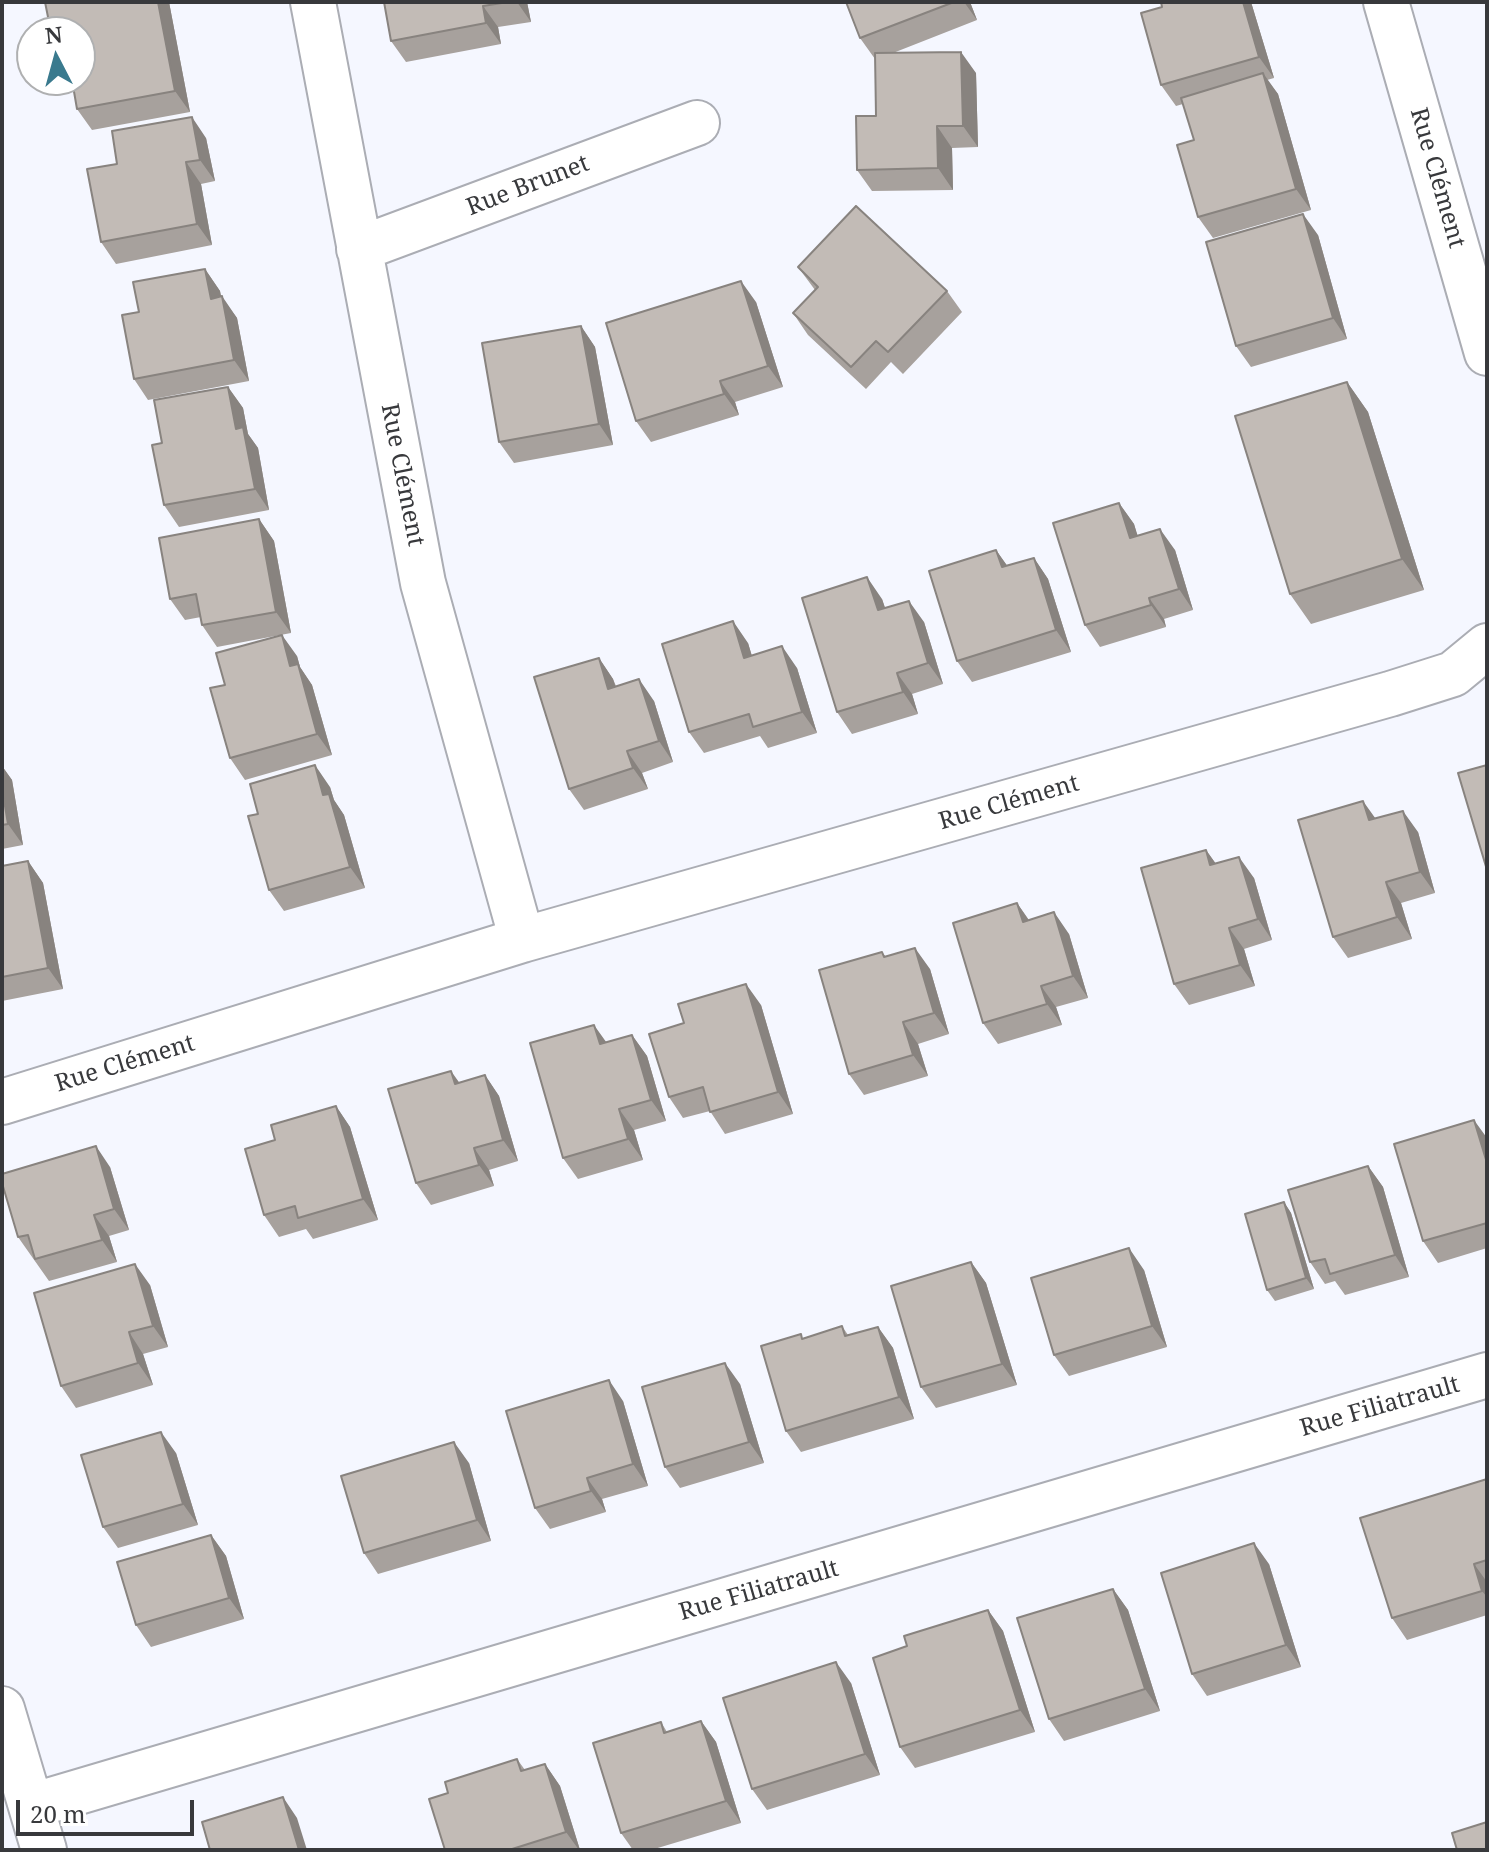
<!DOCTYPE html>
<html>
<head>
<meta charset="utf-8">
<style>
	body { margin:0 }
	#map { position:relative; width:1489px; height:1852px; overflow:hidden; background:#f5f7ff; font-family:"Noto Serif",serif }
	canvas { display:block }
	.frame { position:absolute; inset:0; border:4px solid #38393c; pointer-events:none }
	.north { position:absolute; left:16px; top:16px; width:80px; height:80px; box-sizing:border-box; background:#fff; border:2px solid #afb0b1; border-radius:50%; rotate:354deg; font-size:22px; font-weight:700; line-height:32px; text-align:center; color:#38393c }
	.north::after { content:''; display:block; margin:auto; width:28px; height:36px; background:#3a7a8e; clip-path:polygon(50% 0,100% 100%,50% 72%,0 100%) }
	.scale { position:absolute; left:16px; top:1800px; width:178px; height:36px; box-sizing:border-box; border:4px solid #38393c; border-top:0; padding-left:10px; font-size:24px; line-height:28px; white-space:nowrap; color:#38393c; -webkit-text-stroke:6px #fff; paint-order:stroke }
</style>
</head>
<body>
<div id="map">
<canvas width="1489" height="1852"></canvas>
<div class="frame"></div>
<div class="north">N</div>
<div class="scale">20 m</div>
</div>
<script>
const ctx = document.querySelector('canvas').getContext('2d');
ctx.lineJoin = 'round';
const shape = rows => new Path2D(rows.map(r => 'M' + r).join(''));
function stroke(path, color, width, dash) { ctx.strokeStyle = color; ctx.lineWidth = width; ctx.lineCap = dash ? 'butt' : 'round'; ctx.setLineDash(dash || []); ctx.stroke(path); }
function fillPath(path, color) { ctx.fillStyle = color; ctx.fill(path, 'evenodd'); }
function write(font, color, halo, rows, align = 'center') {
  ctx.font = font + ' "Noto Serif",serif'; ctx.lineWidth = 7; ctx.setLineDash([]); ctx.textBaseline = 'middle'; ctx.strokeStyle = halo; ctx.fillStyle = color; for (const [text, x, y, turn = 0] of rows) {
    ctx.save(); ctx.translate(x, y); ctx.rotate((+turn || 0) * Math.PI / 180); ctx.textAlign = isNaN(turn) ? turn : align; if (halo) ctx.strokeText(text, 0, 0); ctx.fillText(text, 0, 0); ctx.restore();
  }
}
const minor = shape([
	[313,2,423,583,522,940],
	[1386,2,1487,353],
	[359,249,697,123],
	[2,1102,522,940,1390,694,1453,674,1487,646],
	[2,1709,44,1850],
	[31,1806,1487,1375]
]);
const wall = shape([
	[45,2,169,2,190,112,92,130,77,109,80,80],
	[384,2,527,2,531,22,498,27,501,44,406,62,391,41],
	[846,2,970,2,977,20,893,53,976,73,978,147,952,148,953,190,872,191,857,170,876,116,875,59,860,38],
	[1251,2,1274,78,1267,80,1278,94,1311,210,1213,238,1198,217,1194,140,1183,104,1176,106,1161,85,1162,7],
	[206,138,215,181,201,184,212,245,116,264,101,242,117,164],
	[1318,235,1347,339,1251,367,1236,346],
	[798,267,947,291,962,312,903,374,891,362,866,389,808,335,793,313,815,290],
	[205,269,220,291,221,297,237,318,249,381,148,400,134,379,139,312],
	[756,302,783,387,735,402,739,415,651,442,636,421],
	[581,326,595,347,613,445,514,463,499,442],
	[1347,382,1368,412,1424,590,1311,624,1290,594],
	[228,387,243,408,248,434,258,448,269,510,179,527,164,505,162,443],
	[1119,503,1134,524,1137,535,1175,550,1193,610,1164,619,1166,627,1100,647,1085,625],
	[259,519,274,541,291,633,217,647,202,625,201,617,185,620,170,599],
	[996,550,1007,566,1034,558,1048,579,1071,652,972,682,957,661],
	[882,599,885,608,924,622,943,684,912,694,918,714,852,734,837,712],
	[748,643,752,656,797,668,817,733,768,748,760,736,704,753,689,732],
	[297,656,300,667,312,685,332,755,245,780,230,758],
	[599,658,613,679,616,686,654,701,673,762,642,773,648,789,584,810,569,789],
	[2,766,12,780,23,845,2,849],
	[330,787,334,800,344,815,365,888,284,911,269,890,258,814],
	[1375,819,1418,832,1435,893,1401,903,1412,939,1348,958,1333,937],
	[1206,850,1216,864,1254,878,1272,940,1244,949,1255,986,1189,1005,1174,984],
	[28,861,43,883,63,989,2,1001,2,866],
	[1017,903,1029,920,1069,934,1088,998,1056,1007,1062,1025,998,1044,983,1023],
	[882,952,886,957,930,969,949,1034,918,1044,928,1076,864,1095,849,1074],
	[761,1005,793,1114,725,1134,710,1111,683,1118,669,1097],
	[632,1035,647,1056,666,1121,634,1130,643,1160,578,1179,563,1158,607,1042],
	[485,1075,499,1096,518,1161,489,1170,494,1186,431,1205,416,1183,460,1083],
	[336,1106,350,1127,378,1220,313,1239,306,1229,279,1237,264,1215,275,1140],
	[1487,1138,1487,1248,1438,1263,1423,1241],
	[1368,1166,1383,1187,1409,1277,1345,1295,1335,1281,1325,1284,1310,1262],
	[110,1167,129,1230,109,1236,117,1262,49,1281,18,1237],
	[1284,1202,1291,1213,1314,1289,1275,1301,1267,1290],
	[971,1262,986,1283,1017,1385,936,1408,921,1387],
	[1144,1270,1167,1347,1069,1376,1054,1355],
	[150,1285,168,1347,143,1354,153,1385,76,1408,61,1386],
	[842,1326,848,1335,878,1327,893,1348,914,1419,801,1452,786,1431,804,1338],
	[740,1384,764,1463,680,1488,665,1467],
	[623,1401,648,1486,602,1499,606,1512,550,1529,535,1508],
	[176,1453,198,1525,118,1548,103,1527],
	[469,1463,491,1541,378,1574,364,1553],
	[1487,1479,1487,1615,1407,1640,1392,1618],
	[211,1535,226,1556,244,1619,151,1647,136,1625],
	[1269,1564,1301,1667,1207,1696,1192,1674],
	[1113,1589,1128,1610,1160,1711,1064,1741,1049,1719],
	[988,1610,1003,1631,1035,1732,915,1768,900,1747,907,1646],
	[851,1683,880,1775,767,1810,752,1789],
	[701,1721,716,1742,741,1823,651,1850,633,1850,621,1833,661,1722,667,1732],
	[517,1759,525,1770,545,1764,560,1786,580,1850,445,1850,448,1793]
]);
const shadedWall = shape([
	[158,2,169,2,190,112,175,91],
	[517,2,527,2,531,22],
	[964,2,970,2,977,20],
	[1243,2,1251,2,1274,78,1259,57],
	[483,6,498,27,501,44,486,23],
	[961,52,976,73,978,147,963,126],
	[1263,73,1278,94,1311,210,1296,189],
	[192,117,206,138,215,181,200,160],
	[937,126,952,148,953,190,938,168],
	[186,162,201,184,212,245,197,224],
	[1303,214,1318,235,1347,339,1333,318],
	[205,269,220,291,226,320,211,299],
	[741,281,756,302,783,387,768,366],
	[222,296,237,318,249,381,234,360],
	[581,326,595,347,613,445,599,424],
	[720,381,735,402,739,415,724,394],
	[1347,382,1368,412,1424,590,1402,559],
	[228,387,243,408,248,434,258,448,269,510,255,489,236,429],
	[1119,503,1134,524,1145,559,1130,538],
	[259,519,274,541,291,633,276,612],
	[1160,529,1175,550,1193,610,1179,589],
	[996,550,1011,571,1002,567],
	[1034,558,1048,579,1071,652,1056,630],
	[867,577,882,599,893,631,878,610],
	[1149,598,1164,619,1166,627,1151,605],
	[909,601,924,622,943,684,928,663],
	[733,621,748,643,759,680,744,658],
	[282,635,297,656,300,667,312,685,332,755,317,734,290,666],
	[782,646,797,668,817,733,802,712],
	[599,658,613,679,623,710,608,689],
	[897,673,912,694,918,714,903,692],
	[639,679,654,701,673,762,659,741],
	[627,751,642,773,648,789,633,768],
	[315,765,330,787,334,800,344,815,365,888,350,867,323,795],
	[2,766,12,780,23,845,8,824,2,788],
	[1363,801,1378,822,1369,820],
	[1403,811,1418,832,1435,893,1420,872],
	[1206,850,1221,871,1210,865],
	[1239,857,1254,878,1272,940,1258,919],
	[28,861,43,883,63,989,48,968],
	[1386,882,1401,903,1412,939,1397,917],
	[1017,903,1032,925,1023,922],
	[1054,912,1069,934,1088,998,1073,976],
	[1229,928,1244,949,1255,986,1240,965],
	[915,948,930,969,949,1034,934,1013],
	[746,984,761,1005,793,1114,778,1092],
	[1041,986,1056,1007,1062,1025,1047,1004],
	[903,1022,918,1044,928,1076,913,1055],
	[594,1025,609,1046,600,1044],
	[632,1035,647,1056,666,1121,651,1100],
	[451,1071,466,1092,455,1084],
	[485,1075,499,1096,518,1161,503,1140],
	[336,1106,350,1127,378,1220,363,1199],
	[619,1109,634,1130,643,1160,628,1139],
	[1474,1120,1487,1138,1487,1163],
	[96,1146,110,1167,129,1230,114,1209],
	[474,1148,489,1170,494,1186,479,1165],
	[1368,1166,1383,1187,1409,1277,1395,1255],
	[1284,1202,1291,1213,1314,1289,1306,1278],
	[94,1215,109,1236,117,1262,102,1240],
	[1129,1248,1144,1270,1167,1347,1152,1326],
	[971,1262,986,1283,1017,1385,1002,1364],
	[135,1264,150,1285,168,1347,153,1326],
	[878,1327,893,1348,914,1419,899,1397],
	[129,1332,143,1354,153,1385,138,1363],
	[725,1363,740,1384,764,1463,749,1442],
	[609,1380,623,1401,648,1486,633,1464],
	[161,1432,176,1453,198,1525,183,1504],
	[454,1442,469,1463,491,1541,477,1520],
	[587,1478,602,1499,606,1512,591,1491],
	[211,1535,226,1556,244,1619,229,1598],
	[1254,1543,1269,1564,1301,1667,1286,1645],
	[1474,1564,1487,1582,1487,1597,1482,1591],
	[1113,1589,1128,1610,1160,1711,1145,1689],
	[988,1610,1003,1631,1035,1732,1020,1710],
	[836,1662,851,1683,880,1775,865,1754],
	[701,1721,716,1742,741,1823,726,1801],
	[545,1764,560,1786,580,1850,579,1850,566,1832],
	[283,1797,297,1818,307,1850,299,1850]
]);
const building = shape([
	[45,2,158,2,175,91,77,109,72,80,80,80,80,32,51,32,45,2],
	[384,2,508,2,483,6,486,23,391,41,384,2],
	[846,2,954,2,860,38,846,2],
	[1161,2,1243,2,1259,57,1161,85,1141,13,1162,7,1161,2],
	[961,52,963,126,937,126,938,168,857,170,856,116,876,116,875,53,961,52],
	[1263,73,1296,189,1198,217,1177,145,1194,140,1181,98,1263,73],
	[192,117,200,160,186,162,197,224,101,242,87,169,117,164,112,131,192,117],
	[856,206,947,291,888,352,876,341,851,367,793,313,818,287,798,267,856,206],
	[1303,214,1333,318,1236,346,1206,242,1303,214],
	[205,269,211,299,222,296,234,360,134,379,122,315,139,312,133,282,205,269],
	[741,281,768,366,720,381,724,394,636,421,606,323,741,281],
	[581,326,599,424,499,442,482,343,581,326],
	[1347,382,1402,559,1290,594,1235,416,1347,382],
	[228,387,236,429,243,427,255,489,164,505,152,445,162,443,154,400,228,387],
	[1119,503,1130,538,1160,529,1179,589,1149,598,1151,605,1085,625,1053,523,1119,503],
	[259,519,276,612,202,625,196,594,170,599,159,538,259,519],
	[996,550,1002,567,1034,558,1056,630,957,661,929,571,996,550],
	[867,577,878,610,909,601,928,663,897,673,903,692,837,712,802,598,867,577],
	[733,621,744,658,782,646,802,712,753,727,749,714,689,732,662,644,733,621],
	[282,635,290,666,298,664,317,734,230,758,210,688,225,685,216,653,282,635],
	[599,658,608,689,639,679,659,741,627,751,633,768,569,789,534,677,599,658],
	[315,765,323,795,329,794,350,867,269,890,248,816,258,814,250,784,315,765],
	[1487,765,1487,870,1458,773,1487,765],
	[2,788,8,824,2,825,2,788],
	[1363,801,1369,820,1403,811,1420,872,1386,882,1397,917,1333,937,1298,820,1363,801],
	[1206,850,1210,865,1239,857,1258,919,1229,928,1240,965,1174,984,1141,868,1206,850],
	[28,861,48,968,2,977,2,866,28,861],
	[1017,903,1023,922,1054,912,1073,976,1041,986,1047,1004,983,1023,953,923,1017,903],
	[915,948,934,1013,903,1022,913,1055,849,1074,819,970,882,952,884,957,915,948],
	[746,984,778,1092,710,1112,703,1087,669,1097,649,1034,684,1023,678,1004,746,984],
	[594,1025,600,1044,632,1035,651,1100,619,1109,628,1139,563,1158,530,1043,594,1025],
	[451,1071,455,1084,485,1075,503,1140,474,1148,479,1165,416,1183,388,1089,451,1071],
	[336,1106,363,1199,298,1218,295,1206,264,1215,245,1149,275,1140,271,1125,336,1106],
	[1474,1120,1487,1163,1487,1223,1423,1241,1394,1144,1474,1120],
	[96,1146,114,1209,94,1215,102,1240,35,1259,28,1235,18,1237,2,1183,2,1174,96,1146],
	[1368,1166,1395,1255,1330,1274,1325,1259,1310,1262,1288,1190,1368,1166],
	[1284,1202,1306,1278,1267,1290,1245,1214,1284,1202],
	[1129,1248,1152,1326,1054,1355,1031,1278,1129,1248],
	[971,1262,1002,1364,921,1387,891,1286,971,1262],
	[135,1264,153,1326,129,1332,138,1363,61,1386,34,1293,135,1264],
	[842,1326,845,1336,878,1327,899,1397,786,1431,761,1346,801,1334,802,1339,842,1326],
	[725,1363,749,1442,665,1467,642,1387,725,1363],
	[609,1380,633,1464,587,1478,591,1491,535,1508,506,1411,609,1380],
	[161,1432,183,1504,103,1527,81,1455,161,1432],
	[454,1442,477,1520,364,1553,341,1476,454,1442],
	[1487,1479,1487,1560,1474,1564,1482,1591,1392,1618,1360,1518,1487,1479],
	[211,1535,229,1598,136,1625,117,1562,211,1535],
	[1254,1543,1286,1645,1192,1674,1161,1573,1254,1543],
	[1113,1589,1145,1689,1049,1719,1017,1618,1113,1589],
	[988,1610,1020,1710,900,1747,873,1658,907,1646,904,1636,988,1610],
	[836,1662,865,1754,752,1789,723,1698,836,1662],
	[701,1721,726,1801,621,1833,593,1743,661,1722,664,1733,701,1721],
	[517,1759,521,1771,545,1764,566,1832,509,1850,445,1850,429,1799,448,1793,445,1782,517,1759],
	[283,1797,299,1850,210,1850,202,1822,283,1797],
	[1487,1822,1487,1850,1457,1850,1452,1833,1487,1822]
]);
const streetNames = [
	["Rue Clément",1437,178,74],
	["Rue Brunet",528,186,-21],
	["Rue Clément",402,475,79],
	["Rue Clément",1009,803,-16],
	["Rue Clément",125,1064,-17],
	["Rue Filiatrault",1380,1407,-16],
	["Rue Filiatrault",759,1591,-16]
];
stroke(minor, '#abadb4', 48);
stroke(minor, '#fff', 44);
fillPath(wall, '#a7a19d');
fillPath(shadedWall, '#88837f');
fillPath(building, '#c2bbb6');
stroke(building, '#88837f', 2);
write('24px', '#38393c', '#fff', streetNames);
</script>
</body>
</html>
